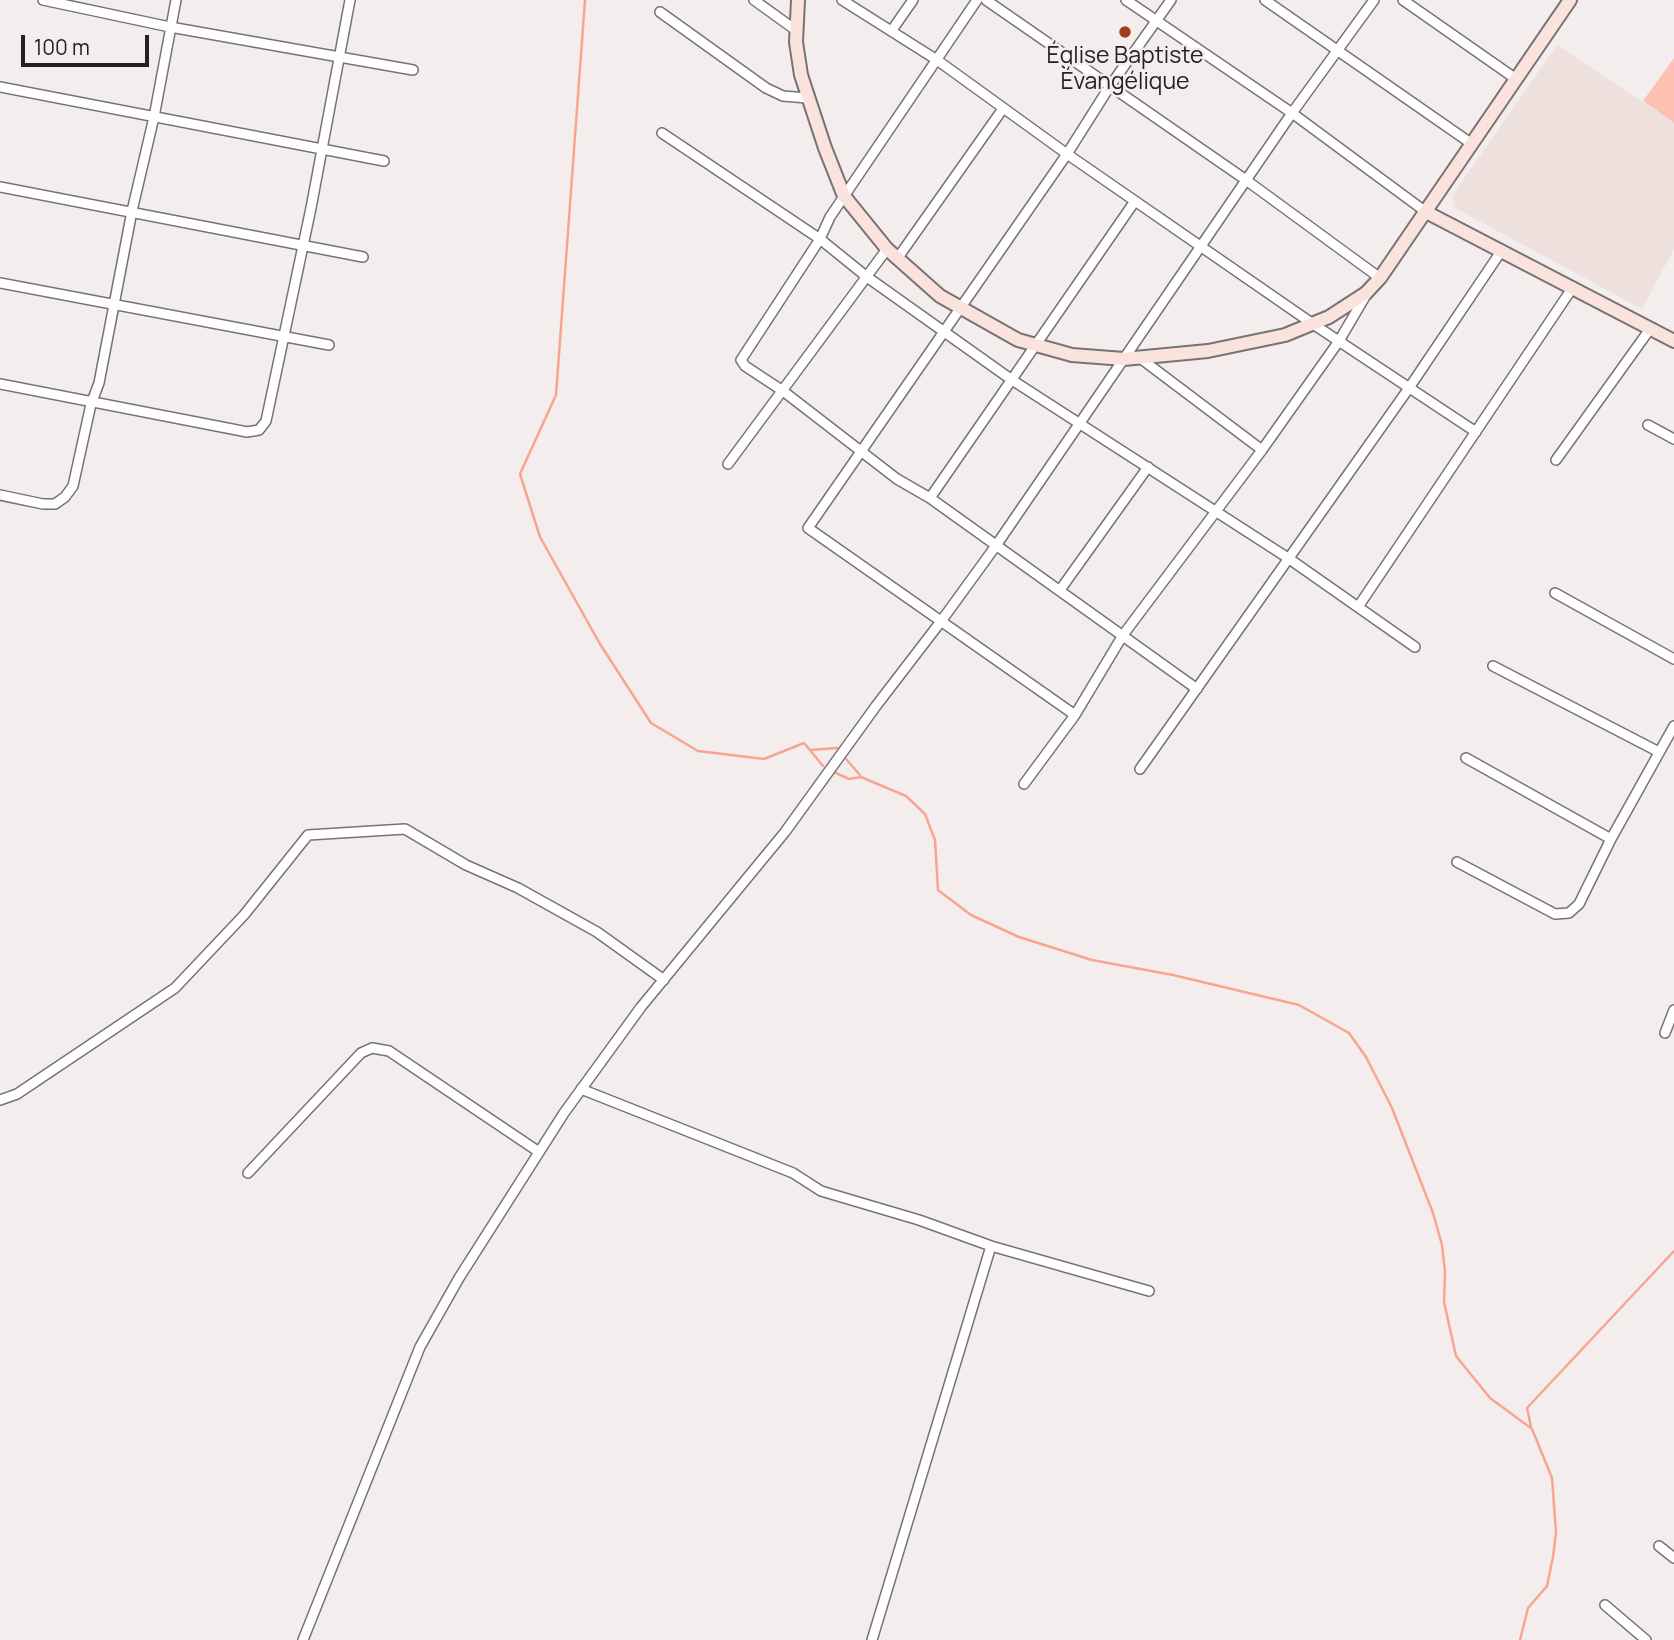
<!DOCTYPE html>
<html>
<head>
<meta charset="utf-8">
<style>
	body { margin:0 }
	#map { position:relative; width:1674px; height:1640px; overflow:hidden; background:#f3eeed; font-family:Manrope,sans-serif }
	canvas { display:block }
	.scale { position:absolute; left:21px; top:35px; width:128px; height:32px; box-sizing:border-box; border:4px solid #232121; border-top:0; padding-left:9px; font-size:21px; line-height:24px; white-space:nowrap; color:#232121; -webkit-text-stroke:5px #f3eeed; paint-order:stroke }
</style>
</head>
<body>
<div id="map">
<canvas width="1674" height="1640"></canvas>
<div class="scale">100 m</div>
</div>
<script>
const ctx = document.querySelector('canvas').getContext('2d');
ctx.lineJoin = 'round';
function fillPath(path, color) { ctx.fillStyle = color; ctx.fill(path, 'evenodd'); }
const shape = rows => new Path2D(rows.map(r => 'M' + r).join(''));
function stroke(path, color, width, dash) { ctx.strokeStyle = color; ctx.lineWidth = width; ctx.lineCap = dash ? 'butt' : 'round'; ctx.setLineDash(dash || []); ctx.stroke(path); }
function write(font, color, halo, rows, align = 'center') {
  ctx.font = font + ' Manrope,sans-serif'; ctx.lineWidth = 5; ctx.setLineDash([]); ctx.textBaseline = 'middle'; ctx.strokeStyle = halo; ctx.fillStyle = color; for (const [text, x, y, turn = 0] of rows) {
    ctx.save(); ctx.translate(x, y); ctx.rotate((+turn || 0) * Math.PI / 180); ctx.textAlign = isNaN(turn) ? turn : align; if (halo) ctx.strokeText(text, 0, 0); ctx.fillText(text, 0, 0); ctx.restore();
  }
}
const built = shape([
	[1557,45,1674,123,1674,249,1642,309,1455,208,1452,196]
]);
const green = shape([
	[1674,58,1674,123,1643,101]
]);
const stream = shape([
	[585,0,556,395,520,474,540,537,600,644,651,723,698,751,764,759,804,743,823,766],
	[810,750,837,748],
	[846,759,860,775],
	[836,773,849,779,861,777,906,796,925,814,935,840,938,890,971,915,1019,937,1092,960,1173,975,1299,1005,1349,1033,1366,1057,1392,1108,1433,1213,1442,1245,1445,1272,1444,1302,1456,1356,1490,1398,1532,1429,1552,1478,1556,1532,1553,1557,1547,1586,1528,1608,1520,1640],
	[1531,1427,1527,1408,1674,1251]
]);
const street = shape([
	[43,0,170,27,413,70],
	[754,0,797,31],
	[842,0,937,60,1067,154,1313,324,1476,432],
	[977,0,830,217,820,239,741,360,745,366,783,391,897,479,930,498,1197,689],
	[986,0,1246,180,1380,278],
	[1126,0,1292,113,1426,212],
	[1265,0,1472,144],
	[1403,0,1516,79],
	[660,12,766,88,783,96,807,98],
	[892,30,913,0],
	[0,87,384,161],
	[662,133,820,239,867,277,1012,380,1288,558,1415,647],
	[0,187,363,257],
	[897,259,1002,110],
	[0,283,329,345],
	[1140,358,1262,450],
	[0,384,232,429,247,432,259,430,266,421,311,208,350,0],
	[1648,425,1674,439],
	[1556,460,1650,329],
	[728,464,887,249],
	[0,495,43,504,55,504,65,497,73,486,91,404,99,383,132,211,154,117,176,0],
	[930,498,1135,201],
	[1060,590,1148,467],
	[1555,593,1674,659],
	[1358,607,1573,287],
	[1493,666,1659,752],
	[1075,715,808,528,1067,154,1110,86,1171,0],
	[1466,758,1611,839],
	[1140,769,1409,388,1502,250],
	[1024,784,1075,715,1123,635,1262,450,1339,341,1366,295],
	[1457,862,1555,914,1569,913,1579,904,1611,839,1674,726],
	[1665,1033,1674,1010],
	[581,1089,793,1173,821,1191,919,1220,991,1246,1149,1291],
	[0,1100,17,1094,175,988,244,915,308,835,405,829,466,865,518,888,597,932,664,980],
	[248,1173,361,1053,372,1048,389,1051,539,1152],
	[1659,1546,1674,1558],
	[1605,1605,1646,1640],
	[303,1640,420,1347,459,1278,564,1113,641,1007,785,832,876,706,942,620,995,547,1292,113,1374,0],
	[872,1640,991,1246]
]);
const secondary = shape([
	[798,0,796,42,801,75,825,148,844,196,887,249,940,296,1018,340,1072,355,1124,359,1208,351,1285,335,1329,317,1366,293,1380,278,1570,0],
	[1426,212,1674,341]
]);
const markers = [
	[1125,32,7,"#a33b20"]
];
const poiNames = [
	["Église Baptiste",1125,57],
	["Évangélique",1125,83]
];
fillPath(built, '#eee1dd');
fillPath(green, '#fcc1b1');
stroke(stream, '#f8a590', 2.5);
stroke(street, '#787372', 12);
stroke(secondary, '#787372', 16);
stroke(street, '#fff', 9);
stroke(secondary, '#fae3dc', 12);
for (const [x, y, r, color] of markers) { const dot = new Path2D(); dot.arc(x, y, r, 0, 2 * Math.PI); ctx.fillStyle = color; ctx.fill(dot); stroke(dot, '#f3eeed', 2.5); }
write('23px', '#232121', '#f3eeed', poiNames);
</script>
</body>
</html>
